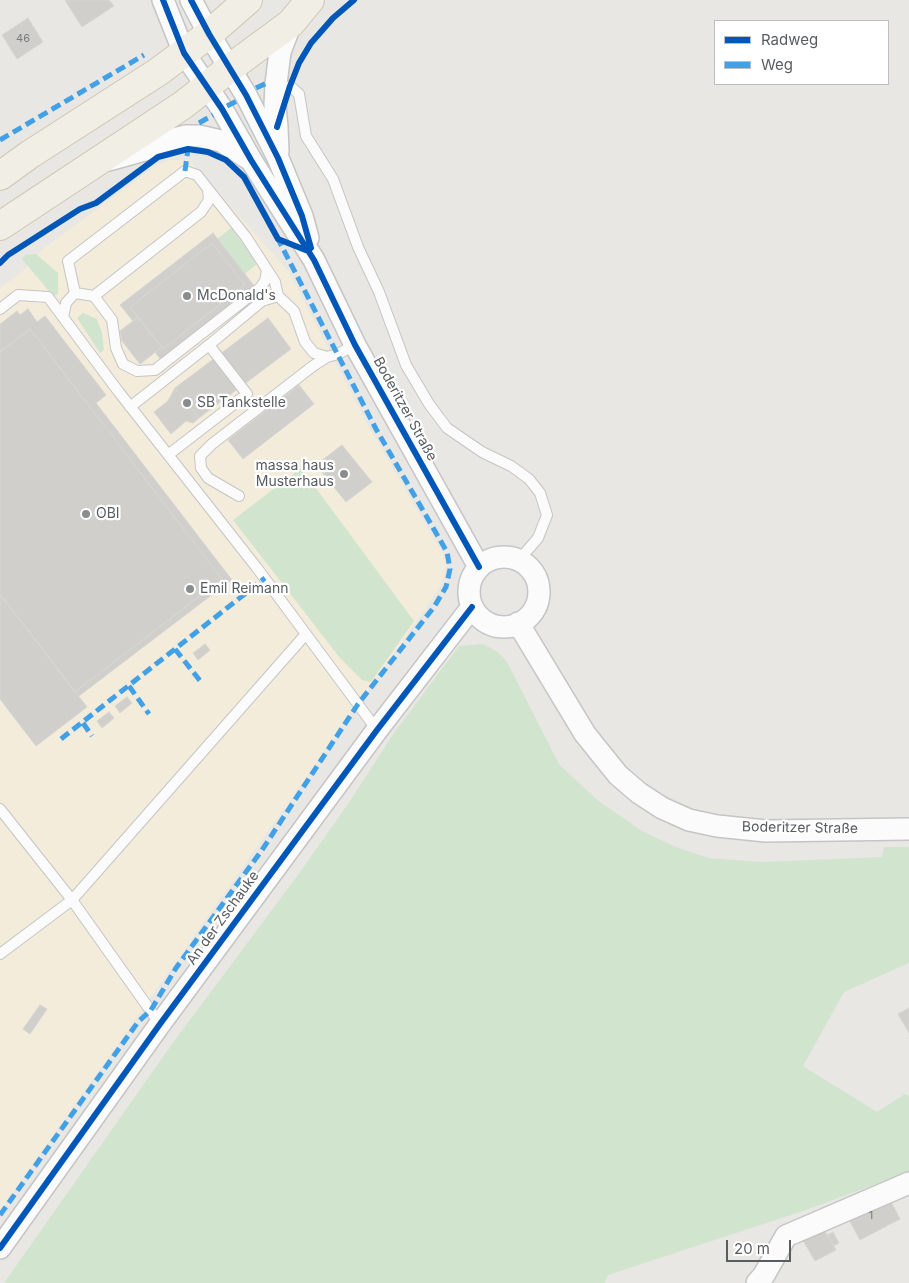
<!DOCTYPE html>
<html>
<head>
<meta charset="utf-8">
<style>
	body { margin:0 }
	#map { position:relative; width:909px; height:1283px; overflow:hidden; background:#e8e7e3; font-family:Inter,sans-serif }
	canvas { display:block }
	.legend { position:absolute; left:714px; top:20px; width:175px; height:65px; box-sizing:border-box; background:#fff; border:1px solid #bcbebf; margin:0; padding:6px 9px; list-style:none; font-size:15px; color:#585d60 }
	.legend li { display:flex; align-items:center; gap:10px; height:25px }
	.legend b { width:25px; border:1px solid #bcbebf }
	.scale { position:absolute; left:726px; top:1240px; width:65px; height:22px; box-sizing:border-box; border:2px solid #585d60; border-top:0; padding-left:6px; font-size:15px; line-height:18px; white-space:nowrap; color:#585d60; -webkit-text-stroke:4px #fff; paint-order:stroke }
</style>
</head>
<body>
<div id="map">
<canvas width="909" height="1283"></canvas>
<ul class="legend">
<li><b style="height:6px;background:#0057b8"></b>Radweg</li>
<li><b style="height:6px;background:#42a1e6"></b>Weg</li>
</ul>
<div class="scale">20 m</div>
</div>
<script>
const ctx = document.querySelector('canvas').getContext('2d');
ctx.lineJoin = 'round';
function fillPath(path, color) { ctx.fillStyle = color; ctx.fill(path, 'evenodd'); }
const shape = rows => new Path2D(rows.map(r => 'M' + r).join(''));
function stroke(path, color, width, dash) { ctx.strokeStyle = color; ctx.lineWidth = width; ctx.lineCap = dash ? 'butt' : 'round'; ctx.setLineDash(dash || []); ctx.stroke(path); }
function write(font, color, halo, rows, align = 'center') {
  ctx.font = font + ' Inter,sans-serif'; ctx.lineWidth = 4.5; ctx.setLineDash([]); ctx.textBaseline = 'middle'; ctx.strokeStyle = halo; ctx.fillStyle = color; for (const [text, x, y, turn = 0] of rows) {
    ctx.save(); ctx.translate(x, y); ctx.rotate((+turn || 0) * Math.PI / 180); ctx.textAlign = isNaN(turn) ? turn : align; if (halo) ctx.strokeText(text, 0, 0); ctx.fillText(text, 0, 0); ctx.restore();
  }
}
const commercial = shape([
	[171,160,189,160,289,272,369,427,443,554,446,565,442,584,423,612,0,1211,0,288,24,270,42,250,158,164]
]);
const green = shape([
	[231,228,258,263,240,278,212,243],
	[36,254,58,273,58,294,53,296,22,259,25,255],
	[83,313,97,319,102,333,104,350,100,353,77,318],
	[301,468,414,621,371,682,362,680,340,658,233,520],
	[483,644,498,652,507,662,559,764,596,799,642,831,676,847,709,858,762,862,882,857,884,847,909,847,909,963,844,992,803,1066,877,1112,905,1094,909,1096,909,1172,803,1211,608,1275,605,1283,4,1283,172,1044,295,879,348,804,394,733,459,646]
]);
const building = shape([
	[65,0,109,0,114,6,82,27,65,0],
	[28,18,43,42,17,59,2,35,28,18],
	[213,233,255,287,161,360,155,352,162,347,163,349,245,285,212,243,130,307,138,317,133,321,120,305,213,233],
	[212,243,245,285,163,349,130,307,212,243],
	[28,309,37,322,45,316,106,395,96,403,232,580,226,584,30,329,0,352,0,324,17,311,20,315,28,309],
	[138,317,162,347,140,364,122,341,120,331,138,317],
	[268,318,291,349,199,418,175,388,268,318],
	[30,329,222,579,75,692,0,594,0,352,30,329],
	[299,385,314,404,243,459,228,440,299,385],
	[175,388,199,418,193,423,186,421,171,434,154,412,168,401,175,388],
	[342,445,372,482,346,502,316,465,342,445],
	[222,579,226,584,79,696,75,692,222,579],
	[0,594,87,707,36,746,0,699,0,594],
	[205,644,210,650,198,660,193,653,205,644],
	[127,697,132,703,120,713,115,706,127,697],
	[109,712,114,718,102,728,97,721,109,712],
	[40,1005,47,1009,30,1034,23,1029,40,1005],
	[909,1008,909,1033,898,1014,909,1008],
	[888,1196,900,1219,860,1240,848,1218,888,1196],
	[821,1224,836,1250,815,1261,800,1235,821,1224],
	[833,1232,839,1243,834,1246,827,1235,833,1232]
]);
const service = shape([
	[290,86,299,94,306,136,333,179,358,247,379,292,406,365,429,404,447,428,482,452,511,466,529,479,540,493,547,515,538,538,519,560],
	[208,189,209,200,201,212,94,296,75,293,68,261,185,171,197,175,208,189,246,237,275,282,278,296,294,311,305,342,314,353,327,357],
	[94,296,112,320,116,348,123,364,137,371,155,370,260,288,265,281,267,270],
	[0,309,18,295,48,297,118,391,257,568,377,730],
	[63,317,66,303,75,293],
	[130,407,209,345,262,301,278,296],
	[168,455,247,394,209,345],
	[239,496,208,478,201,468,200,456,212,444,313,366,327,357,338,354,355,345],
	[0,809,72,900,160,1024],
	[0,954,72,900,306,634]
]);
const minor = shape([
	[163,0,184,53,222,109,251,160,314,260,355,345,479,567],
	[191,0,209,34,246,95,278,158,302,216,308,238],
	[278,152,277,127,275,105,276,84,280,52,291,23],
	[109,160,145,150,170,140,186,136,199,136,221,141,249,159],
	'469 592a35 35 0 1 1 70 0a35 35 0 1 1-70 0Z',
	[518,623,585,734,618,775,639,793,662,808,689,820,717,826,766,831,909,829],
	[0,1248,160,1024,377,730,472,607],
	[757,1283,764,1275,786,1236,909,1183]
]);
const primary = shape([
	[0,176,29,155,158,72,209,34,248,0],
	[0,226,183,105,230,68,291,23,310,0]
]);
const quiet = shape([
	[256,88,267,83],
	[227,106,237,101],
	[199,123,213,115],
	[0,140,144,55],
	[185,171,188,149],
	[175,649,201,682],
	[129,686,149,714],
	[83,723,92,736],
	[61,739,265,578],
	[0,1215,138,1022,151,1010,176,968,262,850,358,704,434,607,446,587,450,569,447,552,376,429,278,239]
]);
const cycleway = shape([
	[163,0,184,53,222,109,251,160,314,260,355,345,479,567],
	[191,0,209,34,246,95,278,158,302,216,311,248],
	[277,127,290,86,299,63,311,43,333,18,354,0],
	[0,263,8,255,80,209,96,203,158,157,188,149,208,152,226,160,244,177,278,239,308,251],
	[0,1248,160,1024,377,730,472,607]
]);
const markers = [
	[187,296,5,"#8a8d8e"],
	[187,403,5,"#8a8d8e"],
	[344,474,5,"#8a8d8e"],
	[86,514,5,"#8a8d8e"],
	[190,589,5,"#8a8d8e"]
];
const numberNames = [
	["46",23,39],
	["1",871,1216]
];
const poiNames = [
	["McDonald's",197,296],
	["SB Tankstelle",197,403],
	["massa haus",334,466,"right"],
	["Musterhaus",334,482,"right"],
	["OBI",96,514],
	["Emil Reimann",200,589]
];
const streetNames = [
	["Boderitzer Straße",405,409,61],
	["Boderitzer Straße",800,828,1],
	["An der Zschauke",223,918,-54]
];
fillPath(commercial, '#f3ecdb');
fillPath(green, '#d1e5ce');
fillPath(building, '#d0cfcc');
stroke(building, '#d8d6d2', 1);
stroke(service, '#c5c5c5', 12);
stroke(minor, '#c5c5c5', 24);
stroke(primary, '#d0c5b1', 30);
stroke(service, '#fcfbfb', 10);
stroke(minor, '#fcfbfb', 21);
stroke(primary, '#f1eee6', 28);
stroke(quiet, '#42a1e6', 5, [10, 5]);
stroke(cycleway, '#0057b8', 6);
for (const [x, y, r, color] of markers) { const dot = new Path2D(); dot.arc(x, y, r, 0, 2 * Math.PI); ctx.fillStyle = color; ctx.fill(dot); stroke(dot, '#fff', 2); }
write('11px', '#777b7c', null, numberNames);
write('14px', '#585d60', '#fff', poiNames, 'left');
write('14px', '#585d60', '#fff', streetNames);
</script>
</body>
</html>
